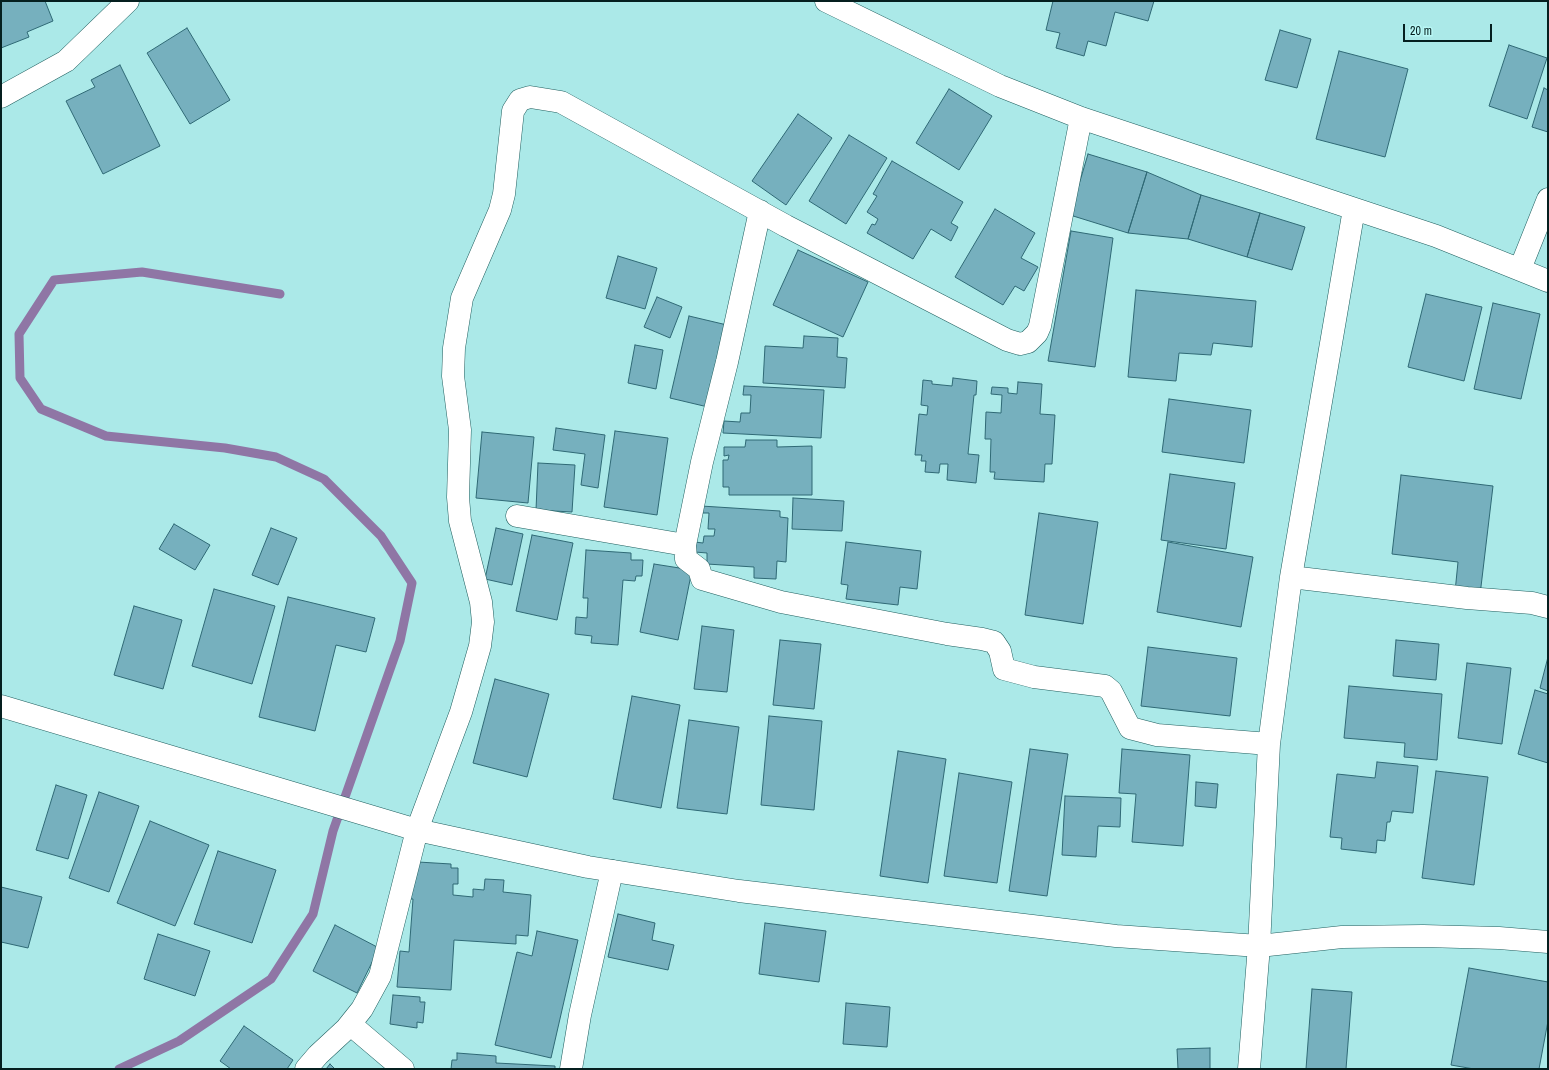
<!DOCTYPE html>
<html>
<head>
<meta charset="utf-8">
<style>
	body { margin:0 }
	#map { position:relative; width:1549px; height:1070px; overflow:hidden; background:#abe9e8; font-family:"Archivo Narrow",sans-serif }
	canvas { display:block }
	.frame { position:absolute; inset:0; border:2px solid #051f1f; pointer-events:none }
	.scale { position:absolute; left:1403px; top:24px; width:89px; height:18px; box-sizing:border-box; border:2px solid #051f1f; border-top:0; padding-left:5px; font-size:12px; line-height:14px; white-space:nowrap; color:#051f1f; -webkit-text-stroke:3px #b8f7f5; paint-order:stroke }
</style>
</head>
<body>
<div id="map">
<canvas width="1549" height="1070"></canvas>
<div class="frame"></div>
<div class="scale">20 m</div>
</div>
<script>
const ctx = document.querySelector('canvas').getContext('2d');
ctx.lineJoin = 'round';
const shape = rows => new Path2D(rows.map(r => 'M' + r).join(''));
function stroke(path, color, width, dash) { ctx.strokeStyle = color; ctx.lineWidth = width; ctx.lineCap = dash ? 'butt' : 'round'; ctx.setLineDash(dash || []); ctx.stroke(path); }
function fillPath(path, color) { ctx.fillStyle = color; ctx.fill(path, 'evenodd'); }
const stream = shape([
	[119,1069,179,1041,271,979,313,914,333,831,400,641,412,583,381,536,324,479,276,457,225,448,106,436,41,409,20,378,19,334,54,280,142,272,280,294]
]);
const building = shape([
	[1,1,45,1,53,21,27,32,29,37,1,48,1,1],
	[1053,1,1154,1,1148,21,1115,12,1106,46,1088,41,1084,56,1056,48,1060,33,1046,30,1053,1],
	[187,28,230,100,190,124,147,53,187,28],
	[1280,30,1311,39,1297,88,1265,80,1280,30],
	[1509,45,1547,58,1527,119,1489,106,1509,45],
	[1339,51,1408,69,1385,157,1316,139,1339,51],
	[120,65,160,146,103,174,66,101,95,87,91,80,120,65],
	[1544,88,1548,90,1548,132,1532,127,1544,88],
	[949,89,992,116,959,170,916,143,949,89],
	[798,114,832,138,786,205,752,181,798,114],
	[849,135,887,158,846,224,809,201,849,135],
	[1088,154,1147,172,1128,233,1070,215,1088,154],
	[892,161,963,202,951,223,958,227,951,241,931,229,913,259,867,233,872,224,875,225,878,219,867,212,877,196,873,194,892,161],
	[1147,172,1201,195,1188,239,1128,233,1147,172],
	[1201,195,1260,213,1247,257,1188,239,1201,195],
	[995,209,1035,233,1021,258,1038,267,1024,291,1015,286,1003,305,955,277,995,209],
	[1260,213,1305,227,1292,270,1247,257,1260,213],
	[1071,231,1113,238,1095,367,1048,361,1071,231],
	[798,250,868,282,843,337,773,305,798,250],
	[618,256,657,268,645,309,606,298,618,256],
	[1136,290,1256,301,1252,347,1213,343,1211,355,1179,353,1176,381,1128,377,1136,290],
	[1426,294,1482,307,1464,381,1408,367,1426,294],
	[657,297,682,307,670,338,644,327,657,297],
	[1493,303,1540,314,1521,399,1474,389,1493,303],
	[689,316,727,325,708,407,670,398,689,316],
	[804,336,838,338,837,357,847,358,845,388,763,383,765,346,803,348,804,336],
	[635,345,663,350,656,389,628,383,635,345],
	[953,378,977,381,976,395,974,395,968,454,979,455,976,483,947,480,948,464,940,464,939,473,925,472,926,461,921,461,922,455,915,455,919,414,927,415,928,406,921,405,923,380,932,381,932,384,952,386,953,378],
	[1018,382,1042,384,1040,414,1055,415,1052,464,1045,464,1044,482,994,479,995,472,990,472,991,439,985,439,986,412,1001,413,1002,395,991,394,992,387,1008,388,1008,393,1017,394,1018,382],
	[744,386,824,390,821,438,723,433,724,421,740,422,741,413,750,413,751,395,743,395,744,386],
	[1169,399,1251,410,1244,463,1162,452,1169,399],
	[556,428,605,435,598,488,581,485,585,454,553,450,556,428],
	[615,431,668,438,657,515,604,507,615,431],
	[482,432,534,437,528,503,476,498,482,432],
	[746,440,777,440,777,447,812,446,812,495,729,495,729,487,723,487,723,460,728,460,729,455,724,456,724,447,745,447,746,440],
	[538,463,575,465,572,512,536,510,538,463],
	[1170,474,1235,483,1226,549,1161,540,1170,474],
	[1401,475,1493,486,1480,595,1455,592,1458,562,1392,554,1401,475],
	[793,498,844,501,842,531,792,529,793,498],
	[701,506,780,511,780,517,788,518,786,562,777,561,776,579,754,578,754,567,707,564,707,553,695,552,695,542,703,543,704,536,714,536,715,529,708,529,709,513,701,513,701,506],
	[1039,513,1098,522,1083,624,1025,615,1039,513],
	[174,524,210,545,195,570,159,549,174,524],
	[271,528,297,538,278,585,252,575,271,528],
	[496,528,523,534,512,585,485,579,496,528],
	[532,535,573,543,557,620,516,611,532,535],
	[846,542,921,551,917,589,900,587,898,605,846,599,848,585,841,584,846,542],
	[1168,542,1253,557,1241,627,1157,612,1168,542],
	[586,550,631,553,631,560,643,560,642,576,636,576,635,581,623,580,618,645,591,643,592,636,575,634,576,617,587,618,588,598,583,598,586,550],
	[654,564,692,570,678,640,640,632,654,564],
	[214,589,275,606,252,684,192,666,214,589],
	[288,597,375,618,366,652,336,645,315,731,259,717,288,597],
	[134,606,182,620,163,689,114,675,134,606],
	[702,626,734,630,727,692,694,689,702,626],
	[780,640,821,644,814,709,773,705,780,640],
	[1396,640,1439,644,1436,680,1393,676,1396,640],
	[1148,647,1237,658,1230,716,1141,706,1148,647],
	[1548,657,1548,691,1540,688,1548,657],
	[1467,663,1511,668,1502,744,1458,738,1467,663],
	[495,679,549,694,527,777,473,763,495,679],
	[1349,686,1442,694,1437,760,1404,757,1405,743,1344,738,1349,686],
	[1535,690,1548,694,1548,763,1518,754,1535,690],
	[632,696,680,705,661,808,613,799,632,696],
	[769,716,822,721,814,810,761,805,769,716],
	[689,720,739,727,727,814,677,808,689,720],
	[1030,749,1068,754,1047,896,1009,891,1030,749],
	[1122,749,1190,755,1183,846,1132,842,1136,794,1119,793,1122,749],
	[898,751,946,759,928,883,880,876,898,751],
	[1377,762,1418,766,1413,813,1392,811,1390,822,1387,822,1385,841,1377,840,1376,853,1341,849,1342,838,1330,837,1337,774,1375,778,1377,762],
	[1436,771,1488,777,1474,885,1422,878,1436,771],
	[959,773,1012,782,997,883,944,876,959,773],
	[1196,782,1218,784,1216,808,1195,806,1196,782],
	[56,785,87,795,68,859,36,850,56,785],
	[99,792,139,806,109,892,69,878,99,792],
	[1065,796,1121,798,1120,827,1098,826,1096,857,1062,855,1065,796],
	[150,821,209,845,175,926,117,903,150,821],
	[218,851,276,870,252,943,194,924,218,851],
	[418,862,451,864,451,868,458,868,458,884,453,884,453,895,473,897,473,889,484,890,485,879,504,880,503,892,531,895,528,936,516,935,516,944,454,940,451,990,397,987,400,951,409,952,413,899,408,899,418,862],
	[1,887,42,897,28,948,1,942,1,887],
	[618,914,655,923,652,940,674,945,668,970,608,957,618,914],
	[765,923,826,931,819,982,759,974,765,923],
	[335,925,379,948,357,993,313,971,335,925],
	[537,931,578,940,551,1058,495,1045,517,952,532,956,537,931],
	[158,934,210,951,195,996,144,979,158,934],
	[1469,968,1548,982,1548,1021,1539,1069,1474,1069,1451,1065,1469,968],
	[1312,989,1352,992,1346,1069,1306,1069,1312,989],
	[393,995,420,997,420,1002,425,1002,423,1023,417,1022,417,1028,390,1024,393,995],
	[846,1003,890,1007,887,1047,843,1044,846,1003],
	[244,1026,293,1060,287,1069,231,1069,220,1061,244,1026],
	[1210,1048,1210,1069,1178,1069,1177,1049,1210,1048],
	[457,1053,496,1056,496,1063,555,1066,555,1069,451,1069,452,1060,457,1060,457,1053],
	[330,1064,335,1069,326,1069,330,1064]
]);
const street = shape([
	[826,1,1000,86,1081,118,1436,236,1548,281],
	[1,97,66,61,128,1],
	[1520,269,1548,199],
	[517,516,685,545,702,462,727,362,760,211],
	[685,545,686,559,699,569,702,579,781,602,947,634,982,639,994,642,1000,651,1004,669,1034,677,1105,686,1111,691,1130,728,1157,735,1269,744],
	[1291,577,1467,598,1532,603,1548,607],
	[350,1024,403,1069],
	[306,1069,318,1055,346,1029,362,1009,380,976,417,830,461,712,480,646,483,622,481,602,460,521,458,497,460,430,453,376,454,348,462,298,500,210,504,194,513,111,520,100,530,97,561,102,786,226,1007,340,1020,344,1028,342,1037,333,1040,326,1081,118],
	[571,1069,580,1015,612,871],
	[1249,1069,1259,946,1269,744,1291,577,1354,209]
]);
const secondary = shape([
	[1,706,417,830,588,867,739,891,1116,936,1259,946,1342,937,1423,936,1499,938,1548,942]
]);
stroke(stream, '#8f76a5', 9);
fillPath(building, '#76b0be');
stroke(building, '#2f6975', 1);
stroke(street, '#205f5f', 23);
stroke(secondary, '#205f5f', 23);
stroke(street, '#fff', 22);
stroke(secondary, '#fff', 22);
</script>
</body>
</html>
